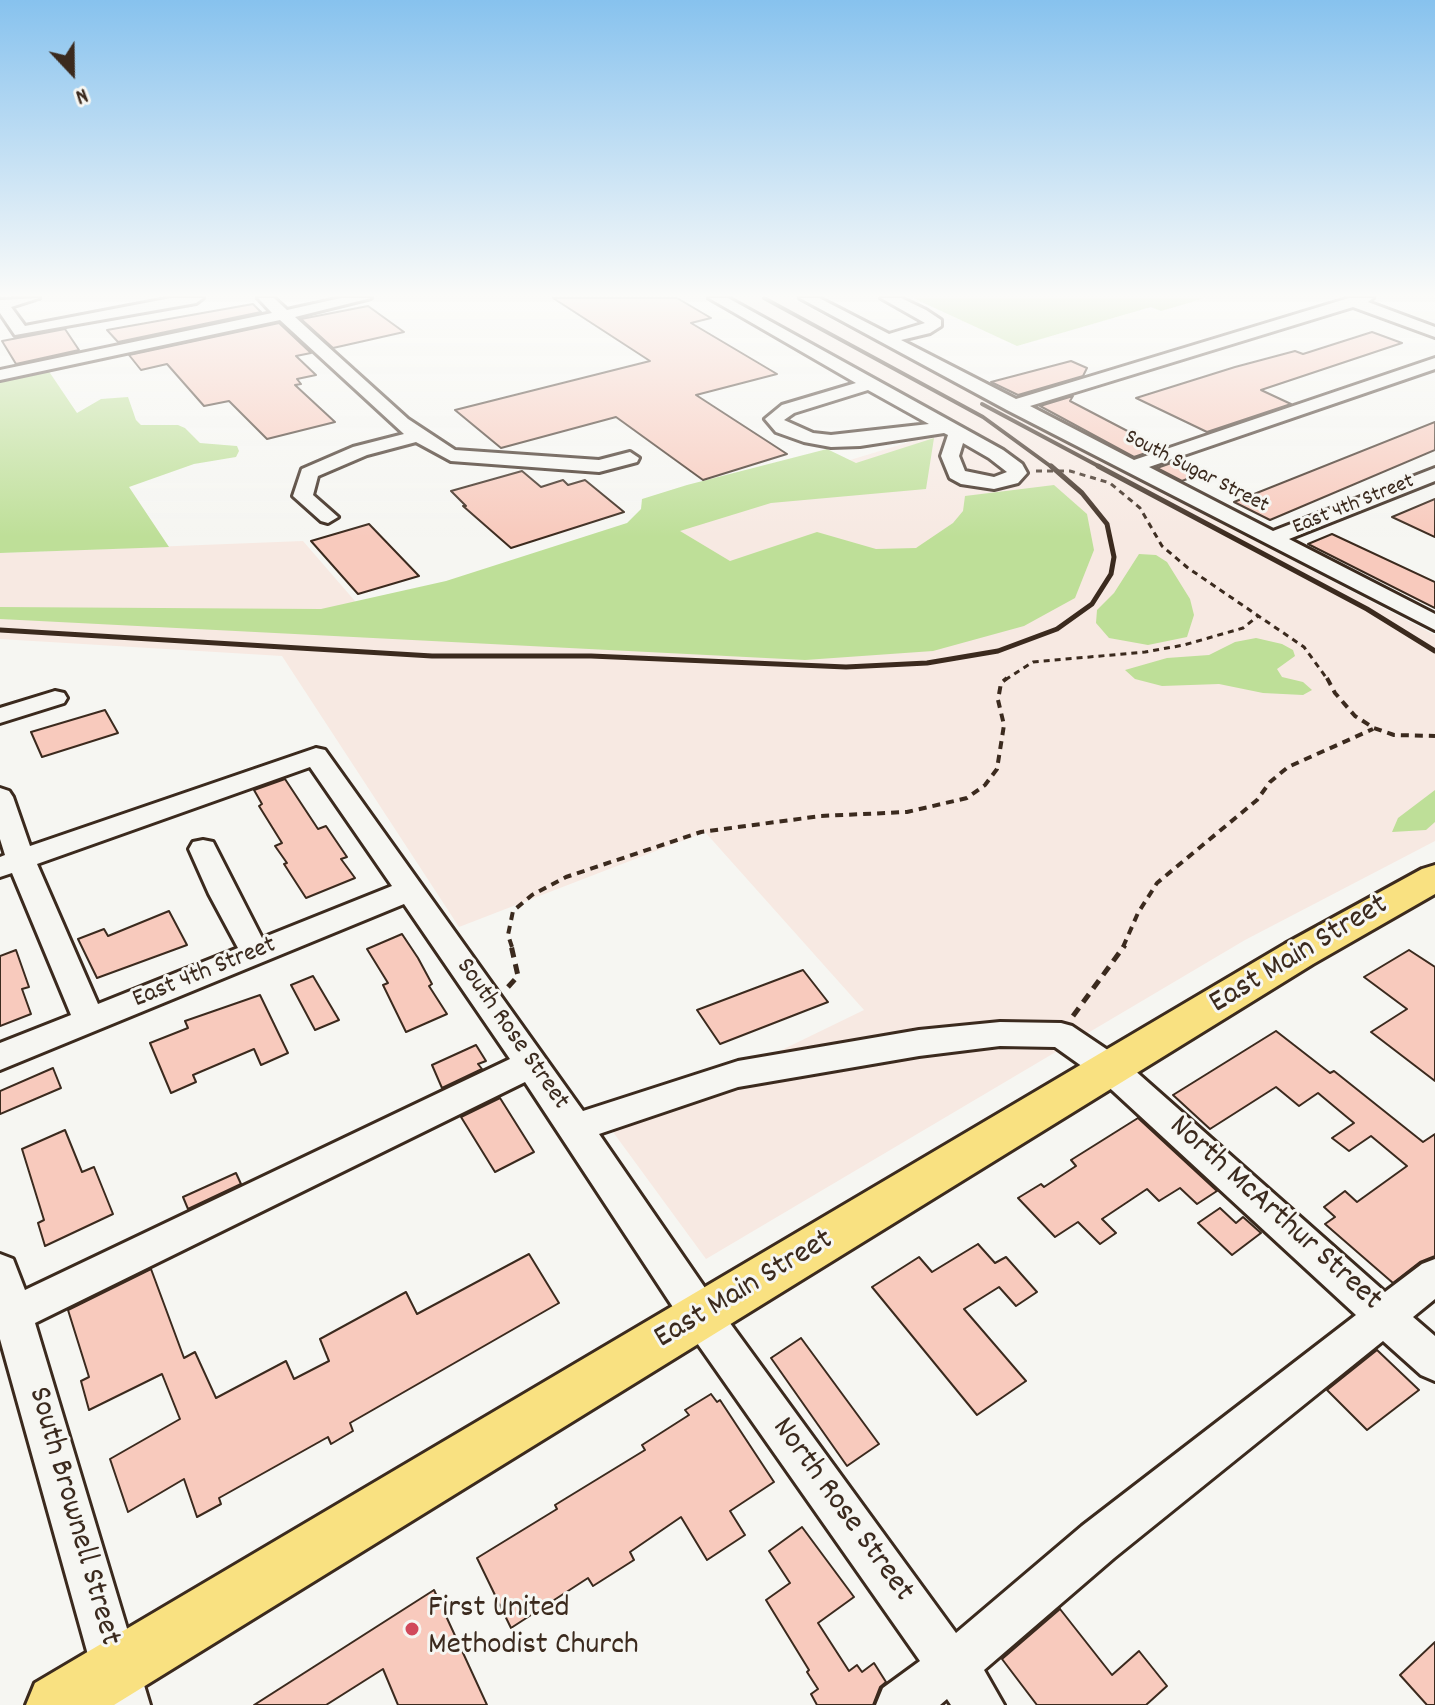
<!DOCTYPE html>
<html>
<head>
<meta charset="utf-8">
<style>
	body { margin:0 }
	#map { position:relative; width:1435px; height:1705px; overflow:hidden; background:#f6f6f2; font-family:Dekko,sans-serif }
	canvas { display:block }
	.north { position:absolute; left:32px; top:32px; width:80px; height:80px; -webkit-text-stroke:6px #f6f6f2; paint-order:stroke; rotate:158deg; font-size:22px; font-weight:700; line-height:32px; text-align:center; color:#3b2a1e }
	.north::after { content:''; display:block; margin:auto; width:28px; height:36px; background:#3b2a1e; clip-path:polygon(50% 0,100% 100%,50% 72%,0 100%) }
</style>
</head>
<body>
<div id="map">
<canvas width="1435" height="1705"></canvas>
<div class="north">N</div>
</div>
<script>
const ctx = document.querySelector('canvas').getContext('2d');
ctx.lineJoin = 'round';
function fillPath(path, color) { ctx.fillStyle = color; ctx.fill(path, 'evenodd'); }
const shape = rows => new Path2D(rows.map(r => 'M' + r).join(''));
function stroke(path, color, width, dash) { ctx.strokeStyle = color; ctx.lineWidth = width; ctx.lineCap = dash ? 'butt' : 'round'; ctx.setLineDash(dash || []); ctx.stroke(path); }
function write(font, color, halo, rows, align = 'center') {
  ctx.font = font + ' Dekko,sans-serif'; ctx.lineWidth = 6; ctx.setLineDash([]); ctx.textBaseline = 'middle'; ctx.strokeStyle = halo; ctx.fillStyle = color; for (const [text, x, y, turn = 0] of rows) {
    ctx.save(); ctx.translate(x, y); ctx.rotate((+turn || 0) * Math.PI / 180); ctx.textAlign = isNaN(turn) ? turn : align; if (halo) ctx.strokeText(text, 0, 0); ctx.fillText(text, 0, 0); ctx.restore();
  }
}
const built = shape([
	[727,298,791,298,1435,635,1435,841,1245,940,706,1259,613,1132,864,1010,705,832,459,927,282,656,0,639,0,553,303,541,361,608,959,427]
]);
const green = shape([
	[913,298,1205,298,1161,311,1151,307,1017,346],
	[48,370,77,413,101,399,128,397,136,420,141,425,178,425,185,428,200,443,237,446,239,451,236,457,194,464,129,487,169,547,0,553,0,380],
	[934,438,926,489,771,503,680,531,730,561,817,532,876,549,916,548,953,523,963,511,965,496,1054,485,1087,514,1094,550,1075,598,1024,626,933,651,805,660,0,619,0,607,321,609,446,581,627,523,641,509,642,499,687,485,827,449,856,463],
	[1139,554,1156,555,1167,562,1190,599,1194,615,1187,637,1148,645,1109,638,1096,623,1097,610,1114,593],
	[1256,638,1282,644,1293,650,1295,656,1277,669,1282,677,1303,682,1312,690,1303,695,1263,693,1219,684,1162,686,1135,679,1125,670,1167,658,1209,655,1235,642],
	[1435,790,1435,822,1426,830,1392,832,1398,818]
]);
const building = shape([
	[553,298,677,298,711,318,691,323,777,374,696,395,787,454,703,480,616,417,501,448,455,410,650,361,553,298],
	[253,304,261,312,118,342,107,330,253,304],
	[368,306,404,332,333,348,301,319,368,306],
	[279,323,311,353,296,356,316,375,297,379,301,384,295,385,335,422,267,439,229,401,204,406,167,364,141,370,129,355,279,323],
	[65,329,79,350,16,364,2,341,65,329],
	[1372,332,1402,343,1261,390,1291,404,1207,432,1136,398,1235,367,1295,351,1303,354,1372,332],
	[1071,361,1087,368,1083,376,1018,395,991,382,1071,361],
	[1073,396,1070,401,1160,448,1134,457,1040,406,1073,396],
	[1435,422,1435,450,1270,520,1234,502,1435,422],
	[1177,461,1202,473,1182,481,1157,468,1177,461],
	[522,471,541,487,563,480,568,485,585,480,624,512,511,548,463,506,466,506,451,491,522,471],
	[1435,499,1435,537,1392,517,1404,512,1435,499],
	[369,524,419,576,358,594,311,541,369,524],
	[1332,534,1435,582,1435,608,1308,544,1332,534],
	[105,710,118,733,42,757,31,732,105,710],
	[285,779,318,829,326,826,347,857,341,859,355,878,306,898,284,864,287,863,275,846,282,843,259,806,262,804,254,790,285,779],
	[169,911,187,945,97,978,78,939,104,929,108,936,169,911],
	[402,934,418,958,432,984,429,986,447,1014,406,1032,383,985,388,983,367,949,402,934],
	[16,950,29,987,22,989,31,1014,0,1026,0,956,16,950],
	[1409,950,1435,967,1435,1081,1371,1032,1407,1009,1364,977,1409,950],
	[803,970,828,1002,720,1044,697,1010,803,970],
	[313,976,339,1020,315,1030,291,985,313,976],
	[260,995,288,1053,261,1065,254,1049,193,1075,196,1082,171,1093,150,1043,188,1028,185,1021,260,995],
	[1276,1031,1330,1073,1334,1071,1423,1142,1435,1134,1435,1256,1420,1262,1393,1283,1325,1224,1335,1217,1324,1207,1345,1191,1357,1202,1407,1166,1371,1136,1349,1151,1332,1138,1354,1123,1318,1093,1299,1106,1276,1087,1210,1129,1173,1095,1276,1031],
	[476,1045,486,1061,478,1064,482,1069,442,1088,432,1065,476,1045],
	[53,1068,61,1088,0,1114,0,1091,53,1068],
	[500,1098,534,1152,495,1172,461,1117,500,1098],
	[1138,1118,1217,1191,1197,1204,1180,1188,1159,1201,1147,1189,1102,1219,1116,1233,1100,1244,1078,1222,1055,1237,1018,1198,1041,1184,1044,1187,1076,1166,1071,1160,1138,1118],
	[65,1130,82,1172,94,1167,113,1214,45,1246,38,1223,44,1220,22,1149,65,1130],
	[236,1173,241,1184,188,1209,183,1197,236,1173],
	[1220,1208,1236,1223,1243,1217,1261,1233,1232,1255,1198,1223,1220,1208],
	[978,1244,995,1263,1006,1257,1037,1292,1016,1306,999,1287,964,1309,1026,1381,977,1415,872,1287,919,1257,932,1272,978,1244],
	[529,1254,559,1303,350,1423,353,1431,331,1444,328,1437,219,1498,221,1504,197,1517,184,1479,128,1512,110,1459,180,1419,162,1374,89,1410,81,1381,89,1377,68,1310,151,1269,184,1358,195,1352,216,1398,286,1361,294,1379,329,1361,320,1339,406,1292,417,1314,529,1254],
	[801,1338,879,1444,847,1466,771,1358,801,1338],
	[1377,1350,1419,1390,1367,1430,1327,1390,1377,1350],
	[711,1394,717,1402,720,1400,774,1482,730,1511,745,1535,707,1560,681,1517,630,1552,634,1560,593,1586,588,1578,511,1628,477,1558,557,1509,555,1505,645,1450,642,1445,689,1415,685,1410,711,1394],
	[802,1527,854,1597,818,1623,849,1671,857,1665,862,1672,874,1663,886,1682,880,1687,873,1705,817,1705,811,1694,818,1689,807,1672,809,1670,766,1600,790,1583,769,1551,802,1527],
	[434,1590,487,1705,398,1705,383,1669,326,1705,254,1705,434,1590],
	[1060,1609,1112,1675,1139,1651,1167,1686,1146,1705,1037,1705,1002,1659,1060,1609],
	[1435,1642,1435,1705,1427,1705,1400,1675,1435,1642]
]);
const pathFar2 = shape([
	[1036,471,1070,471,1110,483,1140,508,1162,546,1188,568,1304,647,1328,680],
	[1005,680,1033,662,1145,652,1184,645,1243,628,1258,616]
]);
const pathFar1 = shape([
	[1327,678,1335,693,1355,716,1374,728,1394,735,1435,736],
	[512,947,508,935,513,911,532,895,566,877,701,832,821,816,907,812,967,798,985,785,997,769,1004,725,998,700,1001,683,1007,678],
	[1123,947,1138,913,1157,883,1257,800,1270,782,1288,767,1373,729]
]);
const path = shape([
	[508,987,518,976,511,945],
	[1073,1016,1125,945]
]);
const minor = shape([
	[39,298,11,307,25,326,171,298,203,298,196,303,15,335,0,313,0,300,39,298],
	[258,298,274,298,287,310,341,298,371,298,295,317,408,419,455,450,599,460,630,452,639,458,637,462,599,472,451,461,416,442,367,455,318,476,313,495,338,517,328,523,321,521,293,496,302,469,353,447,404,434,280,320,0,380,0,370,272,313,258,298],
	[709,298,728,298,1003,450,1022,464,1027,473,1018,483,994,489,961,484,950,478,941,456,948,435,944,433,860,446,831,447,804,442,776,432,765,419,782,405,856,383,709,298],
	[868,390,929,424,831,435,813,433,784,420,794,413,868,390],
	[963,443,989,458,1007,472,994,477,965,471,959,456,963,443],
	[800,298,819,298,889,334,925,323,881,298,901,298,926,310,941,320,941,326,930,333,901,340,1016,399,1349,298,1373,298,1368,302,1435,327,1435,337,1353,307,1030,406,1134,460,1435,358,1435,369,1149,467,1273,531,1435,468,1435,481,1289,539,1435,614,1435,630,1007,410,800,298],
	[55,691,64,693,67,698,64,703,0,723,0,708,55,691],
	[316,748,325,750,583,1111,738,1061,919,1030,1000,1022,1061,1023,1072,1026,1124,1061,1385,1292,1422,1264,1435,1259,1435,1299,1413,1317,1435,1336,1435,1381,1421,1375,1383,1341,1114,1558,984,1670,1004,1705,951,1705,947,1699,940,1705,876,1705,883,1688,920,1661,688,1330,525,1082,35,1323,150,1705,102,1705,0,1339,0,1254,13,1259,25,1290,510,1059,404,904,0,1070,0,1043,71,1015,12,873,0,877,0,857,5,855,0,839,0,788,9,791,13,797,30,846,316,748],
	[310,767,392,886,262,938,213,842,203,840,193,842,189,849,209,894,238,948,98,1004,37,864,310,767],
	[1000,1046,1055,1047,1100,1079,1356,1315,1082,1526,956,1633,716,1304,599,1134,738,1087,919,1056,1000,1046]
]);
const major = shape([
	[1435,865,1435,894,1313,964,114,1705,26,1705,35,1683,1285,944,1422,869,1435,865]
]);
const railFar1 = shape([
	[764,298,983,417,1053,468],
	[982,404,1102,468]
]);
const rail = shape([
	[1098,466,1367,609,1435,651],
	[0,630,432,656,591,656,846,667,927,663,998,651,1057,629,1092,604,1111,574,1114,557,1107,524,1082,493,1051,466]
]);
const markers = [
	[412,1629,8,"#d1495b"]
];
const farStreetnames = [
	["South Sugar Street",1196,473,27],
	["East 4th Street",1354,506,-22]
];
const streetNames = [
	["East 4th Street",205,974,-22],
	["South Rose Street",511,1035,55]
];
const nearStreetnames = [
	["East Main Street",1300,956,-31],
	["North McArthur Street",1274,1215,42],
	["East Main Street",745,1291,-31],
	["North Rose Street",841,1511,54],
	["South Brownell Street",72,1517,74]
];
const nearPoinames = [
	["First United",428,1611],
	["Methodist Church",428,1648]
];
fillPath(built, '#f7e9e2');
fillPath(green, '#bedf98');
fillPath(building, '#f8cabd');
stroke(building, '#3b2a1e', 2);
stroke(minor, '#3b2a1e', 6);
stroke(major, '#3b2a1e', 6);
stroke(pathFar2, '#3b2a1e', 3, [6, 5]);
stroke(pathFar1, '#3b2a1e', 4, [8, 6]);
stroke(path, '#3b2a1e', 5, [10, 7]);
fillPath(minor, '#f6f6f2');
fillPath(major, '#f9e181');
stroke(railFar1, '#3b2a1e', 4);
stroke(rail, '#3b2a1e', 5);
const sky = ctx.createLinearGradient(0, 0, 0, 537);
sky.addColorStop(0, '#87c2ee');
sky.addColorStop(0.55, '#fbfbf9');
sky.addColorStop(1, '#fbfbf900');
ctx.fillStyle = sky;
ctx.fillRect(0, 0, 1435, 537);
for (const [x, y, r, color] of markers) { const dot = new Path2D(); dot.arc(x, y, r, 0, 2 * Math.PI); ctx.fillStyle = color; ctx.fill(dot); stroke(dot, '#f6f6f2', 3); }
write('22px', '#3b2a1e', '#f6f6f2', farStreetnames);
write('26px', '#3b2a1e', '#f6f6f2', streetNames);
write('32px', '#3b2a1e', '#f6f6f2', nearStreetnames);
write('32px', '#3b2a1e', '#f6f6f2', nearPoinames, 'left');
</script>
</body>
</html>
